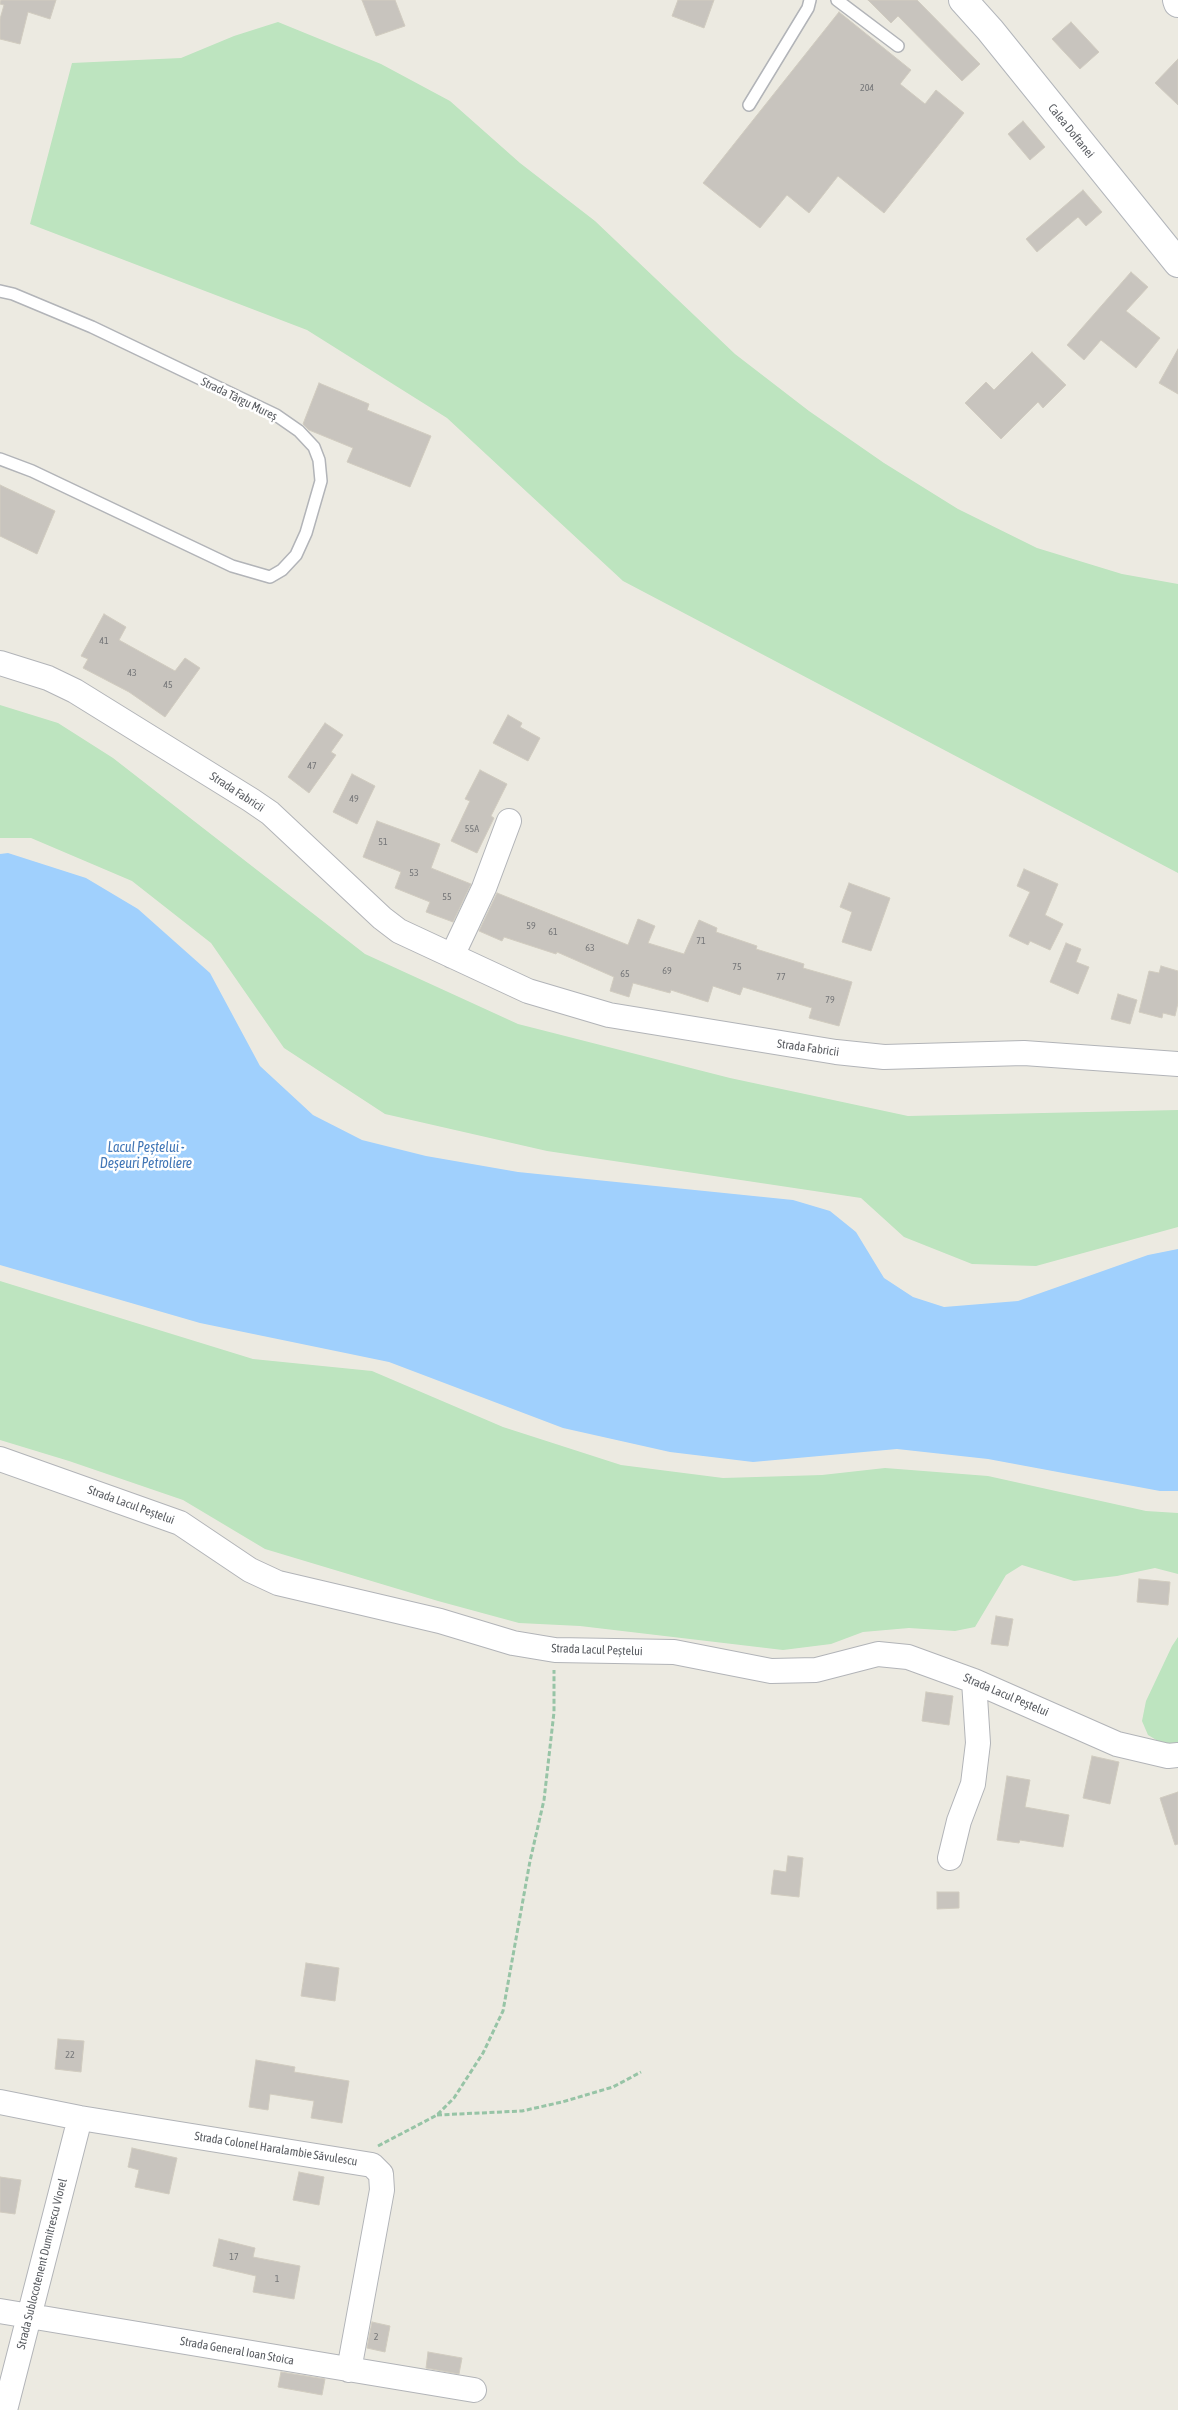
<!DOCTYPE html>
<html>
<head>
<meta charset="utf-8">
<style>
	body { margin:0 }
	canvas { display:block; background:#eceae1 }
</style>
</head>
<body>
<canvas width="1178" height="2410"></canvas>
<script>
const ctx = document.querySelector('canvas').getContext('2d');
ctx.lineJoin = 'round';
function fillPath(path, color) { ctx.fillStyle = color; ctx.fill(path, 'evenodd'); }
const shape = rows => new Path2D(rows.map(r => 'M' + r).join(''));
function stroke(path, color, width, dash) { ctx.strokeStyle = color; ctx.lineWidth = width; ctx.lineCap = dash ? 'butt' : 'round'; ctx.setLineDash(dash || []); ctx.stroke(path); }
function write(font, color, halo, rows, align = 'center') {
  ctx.font = font + ' "Asap Condensed",sans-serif'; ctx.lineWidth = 5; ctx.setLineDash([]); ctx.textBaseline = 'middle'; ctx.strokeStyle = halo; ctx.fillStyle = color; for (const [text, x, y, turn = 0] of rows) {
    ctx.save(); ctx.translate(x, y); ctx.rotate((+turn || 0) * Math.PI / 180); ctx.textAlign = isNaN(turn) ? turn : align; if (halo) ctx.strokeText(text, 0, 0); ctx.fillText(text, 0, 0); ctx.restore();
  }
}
const green = shape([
	[278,22,381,64,450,101,520,163,595,221,735,354,809,411,884,463,958,509,1037,548,1122,574,1178,584,1178,873,623,581,447,418,307,330,30,224,72,63,181,58,234,36],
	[0,705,58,723,113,758,365,954,518,1024,730,1078,908,1116,1178,1110,1178,1227,1036,1266,972,1264,904,1237,861,1198,547,1151,385,1114,284,1048,211,943,132,881,31,838,0,838],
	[0,1281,253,1359,372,1371,503,1427,621,1465,723,1478,822,1475,885,1468,988,1476,1146,1511,1178,1513,1178,1574,1155,1568,1117,1576,1074,1581,1022,1565,1006,1575,975,1627,955,1631,909,1628,863,1632,831,1644,783,1650,580,1626,519,1623,438,1601,265,1549,183,1500,69,1461,0,1440],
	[1178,1637,1178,1746,1168,1747,1148,1735,1142,1721,1146,1701,1172,1646]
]);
const water = shape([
	[8,853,86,878,138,909,210,973,260,1066,313,1115,362,1140,426,1156,518,1172,793,1200,830,1211,856,1232,884,1278,913,1297,944,1307,1018,1301,1148,1255,1178,1249,1178,1491,1160,1491,988,1459,897,1449,753,1462,670,1452,563,1428,389,1362,200,1323,0,1265,0,854]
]);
const building = shape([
	[1,0,56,0,50,19,28,12,20,44,0,39,0,19,4,5,0,4,1,0],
	[362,0,395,0,405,26,376,36,362,0],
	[678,0,714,0,704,28,672,16,678,0],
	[868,0,917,0,980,64,962,81,898,16,891,23,868,0],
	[839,12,911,70,900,84,925,104,936,90,964,113,884,213,838,176,809,213,787,195,760,228,703,183,839,12],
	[1071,22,1099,52,1080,69,1052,39,1071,22],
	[1178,59,1178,105,1155,83,1178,59],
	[1023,121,1045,147,1030,160,1008,134,1023,121],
	[1083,190,1102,212,1086,226,1078,217,1037,252,1026,239,1083,190],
	[1131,272,1148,287,1126,311,1160,338,1136,368,1101,340,1084,360,1067,345,1131,272],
	[1178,349,1178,394,1159,383,1178,349],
	[1032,352,1066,385,1043,408,1038,402,1001,439,965,403,986,382,994,390,1032,352],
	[319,383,369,404,367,410,431,436,410,487,347,462,353,448,309,430,303,424,319,383],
	[0,485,55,511,37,554,0,536,0,485],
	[104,614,126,627,119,640,175,671,185,658,200,668,165,717,129,692,83,668,88,659,81,656,104,614],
	[508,715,522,723,520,727,540,738,528,761,493,743,508,715],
	[325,723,343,735,331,752,336,755,309,793,288,777,325,723],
	[480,770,507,784,491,816,494,818,477,853,451,841,470,801,465,799,480,770],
	[352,774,375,786,357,824,333,812,352,774],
	[377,821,440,844,431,868,471,884,453,922,426,912,430,902,395,888,401,872,363,857,377,821],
	[1024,869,1058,884,1045,915,1063,924,1050,950,1030,941,1028,945,1009,936,1030,892,1017,886,1024,869],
	[849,883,890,898,871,951,842,942,852,912,840,907,849,883],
	[497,893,628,945,638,919,655,926,648,943,684,954,699,920,717,928,716,932,757,946,756,949,804,964,803,968,852,982,839,1026,809,1018,812,1008,743,987,740,995,713,986,708,1002,671,990,670,993,633,983,629,997,610,991,614,977,557,952,556,954,504,937,502,941,479,931,497,893],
	[1066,943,1081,949,1076,962,1089,967,1078,994,1050,982,1066,943],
	[1161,966,1178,971,1178,1003,1175,1016,1163,1013,1162,1018,1139,1012,1149,971,1159,973,1161,966],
	[1118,994,1137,1000,1130,1024,1111,1019,1118,994],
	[1139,1579,1170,1582,1168,1605,1137,1602,1139,1579],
	[996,1616,1013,1619,1008,1646,991,1644,996,1616],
	[926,1692,953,1696,949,1725,922,1721,926,1692],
	[1092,1756,1119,1762,1110,1804,1083,1798,1092,1756],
	[1007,1776,1030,1780,1025,1807,1069,1815,1063,1847,1020,1840,1019,1843,997,1840,1007,1776],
	[1178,1792,1178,1844,1175,1845,1160,1798,1178,1792],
	[788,1856,803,1858,799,1897,771,1894,774,1870,786,1872,788,1856],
	[937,1892,959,1892,959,1908,937,1909,937,1892],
	[306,1963,339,1968,335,2001,301,1996,306,1963],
	[58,2039,84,2041,81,2072,55,2069,58,2039],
	[256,2060,295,2067,294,2072,349,2081,342,2123,311,2118,314,2101,270,2094,268,2110,249,2107,256,2060],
	[132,2148,177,2158,169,2194,135,2187,139,2170,128,2167,132,2148],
	[299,2172,324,2177,319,2205,293,2200,299,2172],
	[0,2177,21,2180,15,2214,0,2212,0,2177],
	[219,2239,255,2248,253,2257,300,2266,294,2299,253,2292,256,2276,213,2266,219,2239],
	[372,2322,390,2326,385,2352,367,2348,372,2322],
	[428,2352,462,2358,459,2374,426,2368,428,2352],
	[281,2372,325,2379,322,2395,278,2387,281,2372]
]);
const path = shape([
	[437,2115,522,2111,562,2102,613,2087,641,2072],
	[378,2146,437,2115,454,2098,483,2053,503,2011,530,1861,544,1800,554,1712,554,1670]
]);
const lane = shape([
	[837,0,898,46],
	[749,105,808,8,810,0],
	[0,291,13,294,92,327,276,415,299,431,314,447,319,460,321,481,306,533,296,555,282,570,270,577,232,566,32,471,0,459]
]);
const street = shape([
	[0,663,48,678,75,691,251,800,270,813,382,918,399,931,528,991,609,1015,836,1052,884,1057,1024,1053,1178,1064],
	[452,956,484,888,509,821],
	[0,1459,180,1523,250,1570,278,1583,440,1621,513,1643,555,1650,674,1652,771,1671,816,1670,878,1654,908,1657,974,1681,1117,1744,1168,1756,1178,1755],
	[950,1858,959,1821,973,1784,978,1743,974,1681],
	[0,2102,80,2118,372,2165,381,2174,382,2190,349,2370],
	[0,2311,474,2390],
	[5,2410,80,2118]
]);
const secondary = shape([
	[963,0,990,30,1178,263],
	[1177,0,1178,3]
]);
const numberNames = [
	["204",867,88],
	["41",104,641],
	["43",132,673],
	["45",168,685],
	["47",312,766],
	["49",354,799],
	["55A",472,829],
	["51",383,842],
	["53",414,873],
	["55",447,897],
	["59",531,926],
	["61",553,932],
	["71",701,941],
	["63",590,948],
	["75",737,967],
	["69",667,971],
	["65",625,974],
	["77",781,977],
	["79",830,1000],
	["22",70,2055],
	["17",234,2257],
	["1",277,2279],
	["2",376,2337]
];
const streetNames = [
	["Calea Doftanei",1071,131,51],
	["Strada Târgu Mureș",239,399,26],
	["Strada Fabricii",237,792,33],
	["Strada Fabricii",808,1048,8],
	["Strada Lacul Peștelui",131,1505,20],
	["Strada Lacul Peștelui",597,1650,2],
	["Strada Lacul Peștelui",1006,1695,23],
	["Strada Colonel Haralambie Săvulescu",276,2149,9],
	["Strada Sublocotenent Dumitrescu Viorel",42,2264,-76],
	["Strada General Ioan Stoica",237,2351,10]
];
const waterNames = [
	["Lacul Peștelui -",146,1148],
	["Deșeuri Petroliere",146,1164]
];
fillPath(green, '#bde4bf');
fillPath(water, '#a0d0fd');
fillPath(building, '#c8c4be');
stroke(building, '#d1ccc0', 1);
stroke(lane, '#b2b4b8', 14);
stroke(street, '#b2b4b8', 26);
stroke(secondary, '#b3b6bb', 30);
stroke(path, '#97c4a6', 3, [5, 2.5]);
stroke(lane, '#fff', 11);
stroke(street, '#fff', 24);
stroke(secondary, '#fff', 28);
write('10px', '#767779', null, numberNames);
write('12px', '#5a5d62', '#fff', streetNames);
write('italic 14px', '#4176b6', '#fff', waterNames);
</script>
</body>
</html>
